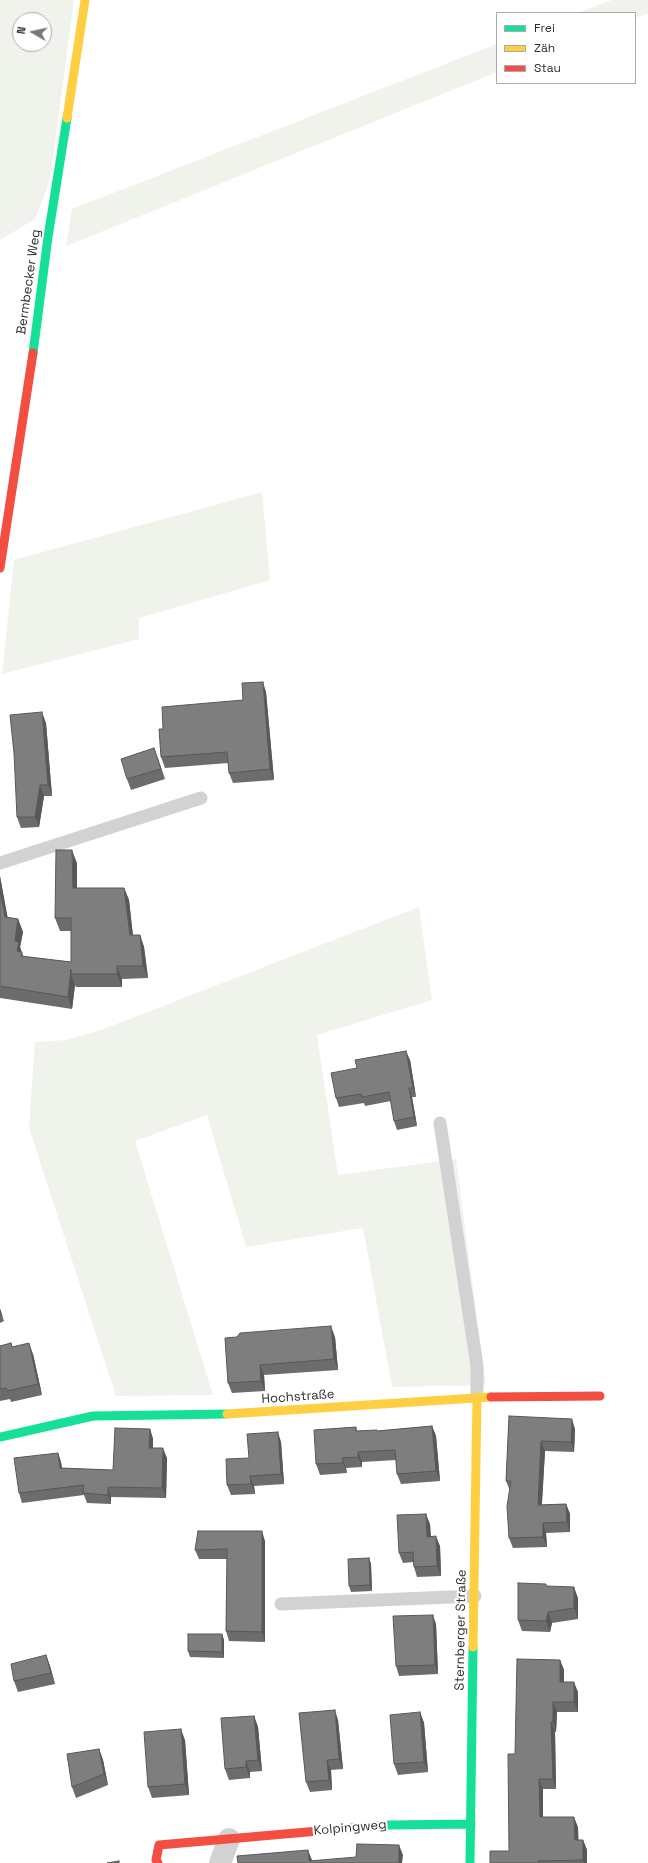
<!DOCTYPE html>
<html>
<head>
<meta charset="utf-8">
<style>
	body { margin:0 }
	#map { position:relative; width:648px; height:1863px; overflow:hidden; background:#fff; font-family:"Space Grotesk",sans-serif }
	canvas { display:block }
	.legend { position:absolute; left:496px; top:12px; width:140px; height:72px; box-sizing:border-box; background:#fff; border:1px solid #ababab; margin:0; padding:5px 7px; list-style:none; font-size:12px; color:#2d2d2d }
	.legend li { display:flex; align-items:center; gap:8px; height:20px }
	.legend b { width:20px; border:1px solid #ababab }
	.north { position:absolute; left:12px; top:12px; width:40px; height:40px; box-sizing:border-box; background:#fff; border:1px solid #ababab; border-radius:50%; rotate:279deg; font-size:11px; font-weight:700; line-height:16px; text-align:center; color:#2d2d2d }
	.north::after { content:''; display:block; margin:auto; width:14px; height:18px; background:#767676; clip-path:polygon(50% 0,100% 100%,50% 72%,0 100%) }
</style>
</head>
<body>
<div id="map">
<canvas width="648" height="1863"></canvas>
<ul class="legend">
<li><b style="height:5px;background:#16e098"></b>Frei</li>
<li><b style="height:5px;background:#ffcf43"></b>Zäh</li>
<li><b style="height:5px;background:#f24e42"></b>Stau</li>
</ul>
<div class="north">N</div>
</div>
<script>
const ctx = document.querySelector('canvas').getContext('2d');
ctx.lineJoin = 'round';
function fillPath(path, color) { ctx.fillStyle = color; ctx.fill(path, 'evenodd'); }
const shape = rows => new Path2D(rows.map(r => 'M' + r).join(''));
function stroke(path, color, width, dash) { ctx.strokeStyle = color; ctx.lineWidth = width; ctx.lineCap = dash ? 'butt' : 'round'; ctx.setLineDash(dash || []); ctx.stroke(path); }
function write(font, color, halo, rows, align = 'center') {
  ctx.font = font + ' "Space Grotesk",sans-serif'; ctx.lineWidth = 4; ctx.setLineDash([]); ctx.textBaseline = 'middle'; ctx.strokeStyle = halo; ctx.fillStyle = color; for (const [text, x, y, turn = 0] of rows) {
    ctx.save(); ctx.translate(x, y); ctx.rotate((+turn || 0) * Math.PI / 180); ctx.textAlign = isNaN(turn) ? turn : align; if (halo) ctx.strokeText(text, 0, 0); ctx.fillText(text, 0, 0); ctx.restore();
  }
}
const green = shape([
	[0,0,74,0,50,180,35,219,0,240],
	[20,20,44,20,44,44,20,44],
	[612,0,648,0,648,13,635,18,635,13,577,13],
	[497,44,497,72,66,246,72,209],
	[262,492,270,580,139,618,139,639,2,674,14,560],
	[419,907,432,1000,317,1035,338,1175,456,1159,486,1385,392,1387,363,1228,246,1247,207,1115,135,1141,213,1395,116,1396,29,1128,35,1042,66,1040,101,1030]
]);
const lane = shape([
	[0,863,201,798],
	[440,1123,477,1366,477,1397],
	[281,1604,475,1596]
]);
const street = shape([
	[220,1863,229,1839]
]);
const fast = shape([
	[33,353,48,237,67,118],
	[0,1437,93,1416,227,1414],
	[353,1828,389,1825,471,1824],
	[470,1863,473,1647]
]);
const slow = shape([
	[67,118,85,0],
	[227,1414,491,1397],
	[473,1647,477,1397]
]);
const jam = shape([
	[0,568,33,353],
	[491,1397,600,1396],
	[158,1863,156,1860,159,1845,353,1828]
]);
const wall = shape([
	[266,692,274,780,233,783,229,773,228,763,165,768,161,757,163,729],
	[46,723,52,796,44,796,39,827,21,828,17,817],
	[158,759,165,779,131,790,127,779],
	[77,863,77,888,124,888,129,900,133,935,140,935,144,947,148,978,122,979,122,987,76,987,75,985,72,1009,0,998,0,876,7,917,18,919,23,932,20,947,23,957,71,962,71,931,60,931,55,918],
	[410,1060,416,1097,412,1097,417,1126,397,1130,394,1121,391,1101,365,1106,364,1103,339,1107,336,1098],
	[0,1309,4,1321,0,1323],
	[335,1337,338,1370,264,1375,265,1391,232,1393,228,1383,225,1338],
	[11,1343,12,1347,33,1354,42,1395,11,1402,10,1399,0,1401,0,1346],
	[509,1416,575,1429,574,1452,545,1451,542,1505,566,1504,570,1514,570,1532,546,1533,547,1547,513,1548,509,1538,510,1491,506,1481],
	[432,1426,436,1436,440,1481,401,1484,397,1474,396,1460,362,1462,362,1467,346,1468,347,1473,320,1475,316,1464,356,1427,357,1431,378,1431],
	[150,1429,153,1439,153,1448,167,1458,166,1498,111,1497,111,1504,87,1503,84,1495,22,1503,19,1493,58,1453,61,1462,62,1468,113,1470],
	[281,1442,284,1484,254,1486,255,1494,231,1495,227,1485,249,1458],
	[430,1524,431,1536,440,1546,441,1576,417,1577,414,1567,413,1562,403,1563,399,1553],
	[265,1541,265,1642,229,1641,226,1631,227,1559,199,1559,195,1550],
	[369,1558,371,1564,372,1591,351,1592,349,1586],
	[547,1586,578,1598,578,1619,552,1623,550,1632,522,1631,518,1620],
	[436,1624,438,1674,399,1676,396,1666],
	[222,1634,224,1640,224,1658,190,1657,188,1651],
	[46,1655,50,1666,55,1684,18,1692,14,1681],
	[560,1660,564,1670,564,1682,578,1692,578,1712,557,1712,556,1732,555,1732,556,1789,543,1789,543,1817,578,1827,578,1840,583,1840,587,1850,587,1863,490,1863,509,1851,515,1754],
	[420,1712,424,1723,428,1772,398,1775,394,1764],
	[254,1716,258,1727,262,1771,250,1772,250,1778,229,1780,225,1769],
	[338,1720,343,1769,331,1770,332,1790,310,1792,306,1782],
	[185,1740,189,1795,152,1798,148,1787],
	[99,1749,103,1760,108,1785,76,1798,72,1787]
]);
const shadedWall = shape([
	[263,682,266,692,274,780,270,769],
	[42,712,46,723,52,796,48,785],
	[154,748,158,759,165,779,161,769],
	[40,785,44,796,39,827,35,817],
	[72,850,77,863,77,901,73,888],
	[0,876,10,930,5,917,0,889],
	[124,888,129,900,134,947,130,935],
	[18,919,23,932,20,947,26,964,22,964,15,941],
	[140,935,144,947,148,978,143,966],
	[117,966,122,979,122,987,117,974],
	[71,969,71,974,75,985,72,1009,68,997],
	[406,1051,410,1060,416,1097,413,1088],
	[409,1088,412,1097,417,1126,414,1117],
	[331,1326,335,1337,338,1370,334,1359],
	[29,1343,33,1354,42,1395,38,1384],
	[260,1365,264,1375,265,1391,261,1381],
	[572,1419,575,1429,574,1452,571,1442],
	[432,1426,436,1436,440,1481,436,1471],
	[150,1429,153,1439,153,1457,149,1448],
	[278,1432,281,1442,284,1484,281,1474],
	[541,1441,545,1451,541,1515,538,1505],
	[163,1448,167,1458,166,1498,162,1488],
	[358,1452,362,1462,362,1467,358,1457],
	[58,1453,61,1462,63,1478,60,1468],
	[342,1458,346,1468,347,1473,343,1463],
	[250,1476,254,1486,255,1494,251,1484],
	[108,1487,111,1497,111,1504,108,1495],
	[566,1504,570,1514,570,1532,567,1522],
	[426,1514,430,1524,431,1547,427,1537],
	[543,1523,546,1533,547,1547,543,1537],
	[262,1531,265,1541,265,1642,262,1632],
	[436,1536,440,1546,441,1576,437,1566],
	[369,1558,371,1564,372,1591,370,1585],
	[574,1587,578,1598,578,1619,574,1608],
	[548,1612,552,1623,550,1632,546,1621],
	[433,1615,436,1624,438,1674,435,1665],
	[222,1634,224,1640,224,1658,222,1652],
	[46,1655,50,1666,55,1684,51,1673],
	[560,1660,564,1670,564,1692,560,1682],
	[574,1682,578,1692,578,1712,574,1702],
	[553,1702,557,1712,556,1732,553,1722],
	[335,1710,338,1720,343,1769,339,1759],
	[420,1712,424,1723,428,1772,424,1762],
	[254,1716,258,1727,262,1771,258,1760],
	[551,1722,555,1732,556,1789,553,1779],
	[181,1729,185,1740,189,1795,185,1784],
	[99,1749,103,1760,108,1785,104,1774],
	[327,1760,331,1770,332,1790,329,1780],
	[246,1761,250,1772,250,1778,246,1767],
	[539,1779,543,1789,543,1827,540,1817],
	[574,1817,578,1827,579,1850,575,1840],
	[583,1840,587,1850,587,1863,584,1863,583,1860],
	[399,1845,403,1855,402,1863,399,1863],
	[308,1850,312,1860,312,1863,309,1861]
]);
const building = shape([
	[263,682,270,769,229,773,227,752,161,757,159,729,163,729,162,707,243,700,242,683,263,682],
	[42,712,48,785,40,785,35,817,17,817,14,753,10,715,42,712],
	[154,748,161,769,127,779,121,759,154,748],
	[56,850,72,850,73,888,124,888,130,935,140,935,143,966,117,966,117,974,71,974,71,969,68,997,0,986,0,889,5,917,18,919,15,941,19,942,17,951,22,952,21,956,71,962,71,918,55,918,56,850],
	[406,1051,413,1088,409,1088,414,1117,394,1121,389,1092,362,1097,361,1094,336,1098,331,1073,357,1068,355,1060,406,1051],
	[0,1310,2,1316,0,1316,0,1310],
	[331,1326,334,1359,260,1365,261,1381,228,1383,225,1338,237,1337,240,1333,331,1326],
	[11,1343,12,1347,29,1343,38,1384,7,1391,6,1388,0,1389,0,1346,11,1343],
	[509,1416,572,1419,571,1442,541,1441,538,1505,566,1504,567,1522,543,1523,543,1537,509,1538,507,1506,511,1481,506,1481,509,1416],
	[432,1426,436,1471,397,1474,395,1450,358,1452,358,1457,342,1458,343,1463,316,1464,314,1430,356,1427,356,1431,377,1430,377,1431,432,1426],
	[115,1428,150,1429,149,1448,163,1448,162,1488,108,1487,108,1495,83,1493,84,1485,19,1493,14,1458,58,1453,60,1468,113,1470,115,1428],
	[278,1432,281,1474,250,1476,251,1484,227,1485,226,1459,249,1458,247,1434,278,1432],
	[426,1514,427,1537,436,1536,437,1566,414,1567,413,1552,399,1553,397,1515,426,1514],
	[198,1531,262,1531,262,1632,226,1631,227,1549,195,1550,198,1531],
	[369,1558,370,1585,349,1586,348,1559,369,1558],
	[518,1583,546,1584,546,1586,574,1587,574,1608,548,1612,546,1621,518,1620,518,1583],
	[433,1615,435,1665,396,1666,393,1616,433,1615],
	[188,1634,222,1634,222,1652,188,1651,188,1634],
	[46,1655,51,1673,14,1681,11,1664,46,1655],
	[517,1659,560,1660,560,1682,574,1682,574,1702,553,1702,553,1722,551,1722,553,1779,539,1779,540,1817,574,1817,575,1840,583,1840,583,1860,538,1861,538,1863,490,1863,490,1851,509,1851,508,1754,515,1754,517,1659],
	[335,1710,339,1759,327,1760,329,1780,306,1782,299,1713,335,1710],
	[420,1712,424,1762,394,1764,390,1715,420,1712],
	[254,1716,258,1760,246,1761,246,1767,225,1769,221,1718,254,1716],
	[181,1729,185,1784,148,1787,144,1732,181,1729],
	[99,1749,104,1774,72,1787,67,1754,99,1749],
	[357,1844,399,1845,399,1863,238,1863,237,1856,308,1850,309,1861,356,1857,357,1844],
	[119,1861,119,1863,107,1863,119,1861]
]);
const streetNames = [
	["Bermbecker Weg",29,282,-82],
	["Hochstraße",298,1397,-4],
	["Sternberger Straße",461,1630,-89],
	["Kolpingweg",350,1828,-5]
];
fillPath(green, '#f0f3eb');
stroke(lane, '#d2d2d2', 13);
stroke(street, '#d2d2d2', 22);
stroke(fast, '#16e098', 9);
stroke(slow, '#ffcf43', 9);
stroke(jam, '#f24e42', 9);
fillPath(wall, '#6c6c6c');
fillPath(shadedWall, '#585858');
fillPath(building, '#7e7e7e');
stroke(building, '#585858', 1);
write('13px', '#2d2d2d', '#fff', streetNames);
</script>
</body>
</html>
